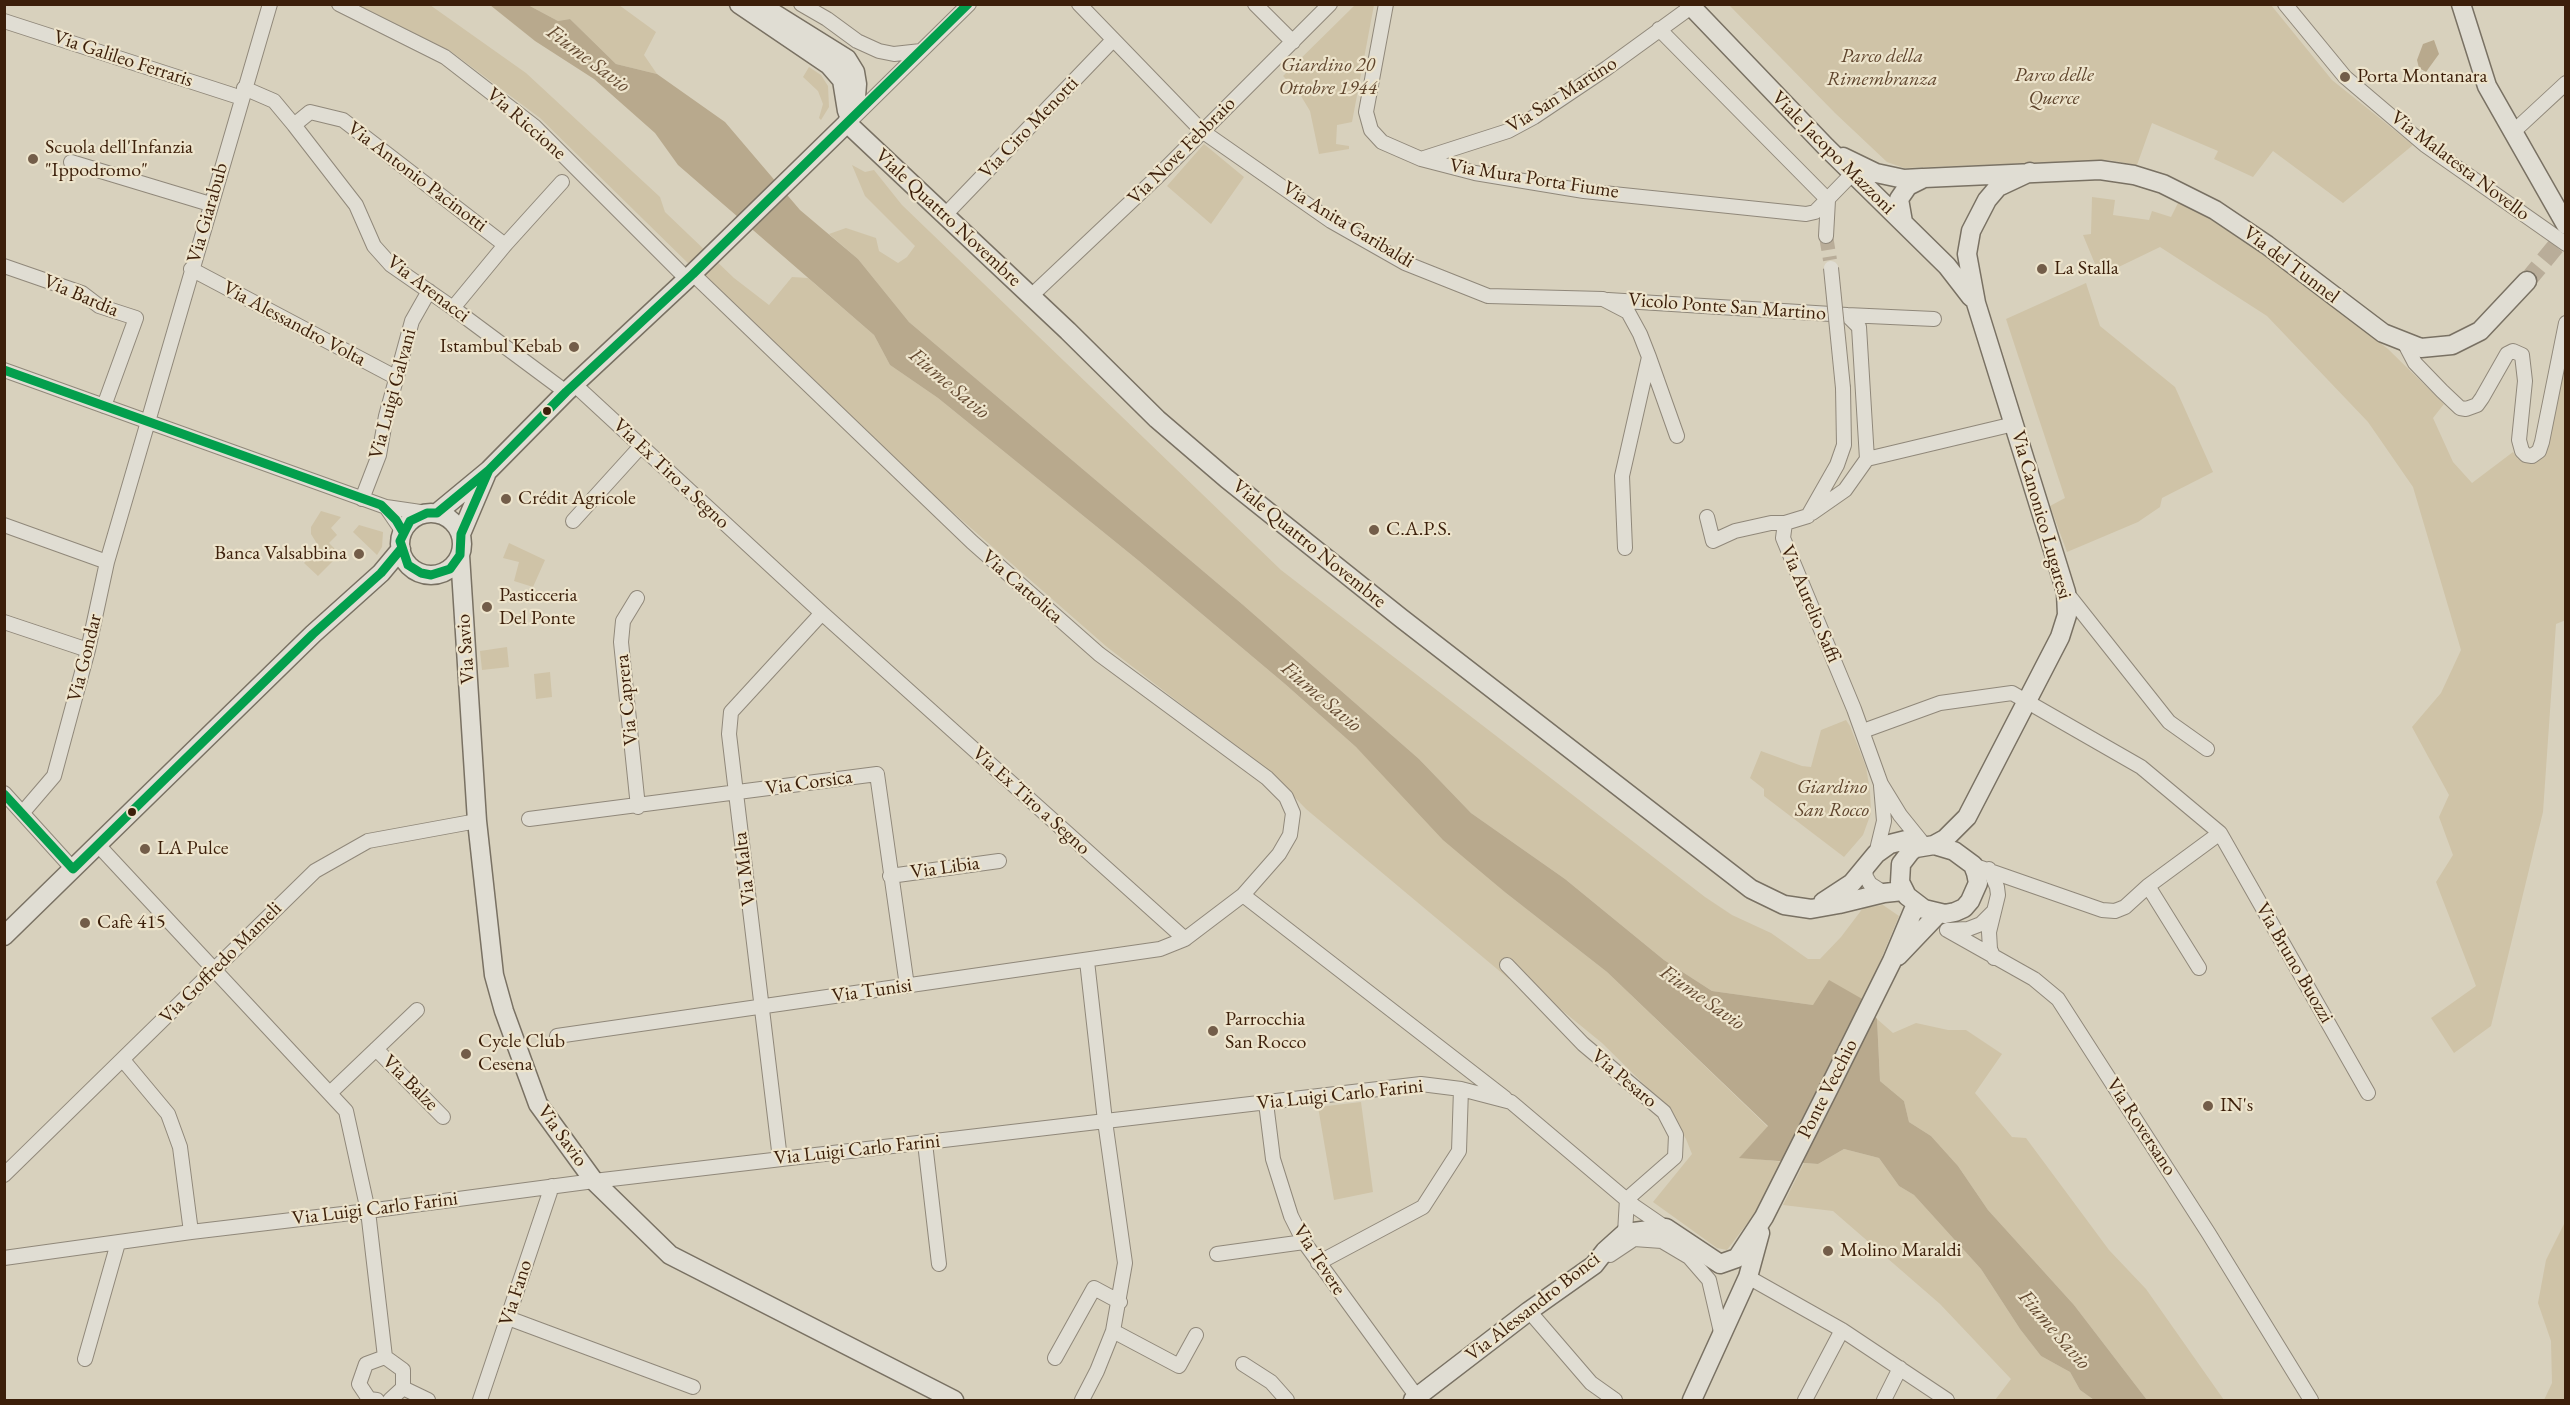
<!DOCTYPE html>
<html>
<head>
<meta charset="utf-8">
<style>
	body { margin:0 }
	#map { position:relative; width:2570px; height:1405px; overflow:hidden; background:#d8d1bd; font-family:"EB Garamond",serif }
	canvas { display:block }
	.frame { position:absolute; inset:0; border:6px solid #3c1f0a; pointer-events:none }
</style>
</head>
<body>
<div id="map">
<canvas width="2570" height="1405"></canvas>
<div class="frame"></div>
</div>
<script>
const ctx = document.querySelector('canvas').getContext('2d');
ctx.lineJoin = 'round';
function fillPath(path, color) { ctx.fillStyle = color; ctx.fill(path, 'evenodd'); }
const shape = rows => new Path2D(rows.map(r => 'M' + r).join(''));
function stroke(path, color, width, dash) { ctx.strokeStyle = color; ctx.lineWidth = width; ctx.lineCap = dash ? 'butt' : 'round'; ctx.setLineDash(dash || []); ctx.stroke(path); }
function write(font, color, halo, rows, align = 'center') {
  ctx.font = font + ' "EB Garamond",serif'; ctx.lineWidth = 4.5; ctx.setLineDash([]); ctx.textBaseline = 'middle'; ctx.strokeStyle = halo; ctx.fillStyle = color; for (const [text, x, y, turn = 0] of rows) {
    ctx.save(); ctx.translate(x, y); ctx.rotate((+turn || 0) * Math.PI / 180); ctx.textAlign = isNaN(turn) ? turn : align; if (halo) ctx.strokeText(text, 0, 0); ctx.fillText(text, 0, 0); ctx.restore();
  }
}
const green = shape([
	[352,5,430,5,526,73,660,197,665,212,734,278,769,305,792,277,808,278,874,335,890,365,938,398,1139,561,1285,684,1356,747,1506,893,1607,972,1768,1127,1740,1157,1784,1162,1768,1196,1727,1250,1717,1248,1653,1202,1692,1154,1686,1139,1665,1105,1602,1043,1515,972,1509,979,1306,809,1273,775,1107,647,852,424,540,118,449,50],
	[528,5,619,5,656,32,644,55,657,74,616,64,570,19,558,21],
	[1355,5,1374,5,1352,122,1337,125,1336,144,1349,146,1349,149,1319,154,1310,111,1298,91,1283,76],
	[1729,5,2271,5,2332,80,2413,145,2343,203,2273,151,2253,177,2214,159,2218,151,2152,123,2137,165,2108,160,1904,168,1887,162,1835,113],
	[809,67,821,75,828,86,829,107,821,120,819,118,823,104,818,91,803,77],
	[1204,144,1244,177,1211,224,1167,186],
	[852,165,865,172,874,170,902,205,1281,570,1705,897,1732,915,1771,933,1808,959,1820,959,1841,937,1863,908,1883,905,1899,916,1864,1000,1813,1005,1712,991,1664,960,1565,879,1471,813,1419,759,1242,604,909,322,858,259,829,234,846,228,876,238,879,251,898,263,907,257,915,246,865,196],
	[2092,197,2115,200,2113,215,2149,220,2152,211,2171,217,2179,201,2245,238,2388,349,2444,404,2433,418,2453,462,2472,483,2513,452,2518,459,2529,462,2539,456,2557,406,2565,348,2566,620,2556,624,2543,812,2491,1026,2454,1053,2431,1018,2476,986,2436,882,2453,855,2439,817,2449,795,2412,727,2441,693,2461,650,2413,487,2368,422,2267,316,2160,247,2100,276,2083,235,2091,234],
	[2086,283,2100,326,2175,387,2213,472,2162,498,2160,507,2138,522,2067,552,2050,506,2065,498,2006,319],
	[321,511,341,517,331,528,337,535,329,543,340,554,318,576,304,563,319,547,311,534,311,527],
	[359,525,383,532,382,547,377,555,353,532],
	[509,543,545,560,533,587,514,581,519,562,503,558],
	[507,647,509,667,482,670,480,651],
	[550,672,552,697,536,699,534,674],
	[1846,720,1850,726,1866,767,1870,791,1871,813,1863,835,1844,857,1764,796,1764,789,1750,778,1761,751,1802,766,1811,767,1821,730],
	[1877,1019,1893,1033,1916,1023,1948,1030,1966,1030,2002,1054,1975,1093,2012,1137,2026,1138,2109,1250,2146,1289,2224,1400,2147,1400,2074,1305,1988,1210,1958,1166,1931,1136,1909,1122,1904,1101,1880,1081],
	[1361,1102,1373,1192,1334,1200,1318,1107],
	[1844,1149,1879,1158,1899,1186,1914,1195,1981,1269,2020,1329,2041,1356,2070,1372,2080,1390,2094,1400,1995,1400,2011,1379,1940,1304,1833,1211,1783,1205,1804,1163,1818,1164],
	[2565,1222,2565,1400,2544,1400,2552,1383,2551,1341,2538,1303,2546,1260]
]);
const water = shape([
	[490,5,528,5,558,21,570,19,616,64,657,74,725,122,800,210,858,259,909,322,1242,604,1419,759,1471,813,1565,879,1664,960,1712,991,1813,1005,1829,980,1864,1000,1877,1019,1880,1081,1904,1101,1909,1122,1931,1136,1958,1166,1988,1210,2074,1305,2147,1400,2094,1400,2080,1390,2070,1372,2041,1356,2020,1329,1981,1269,1914,1195,1899,1186,1879,1158,1844,1149,1818,1164,1739,1158,1768,1126,1607,972,1506,893,1443,840,1356,747,1285,684,1139,561,938,398,890,365,874,335,678,165,655,133,594,79,535,41],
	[2434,40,2439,54,2426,72,2419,68,2417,60,2423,44]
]);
const streetTunnel = shape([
	[1826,236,1830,260]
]);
const secondaryTunnel = shape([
	[2527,281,2566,234]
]);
const street = shape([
	[339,4,445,57,534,126,687,279],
	[801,4,827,19,857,41,879,51,894,54,921,51],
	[1079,4,1202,131,1331,221,1405,263,1488,296,1603,299,1628,312,1640,334,1649,357,1622,476,1625,548],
	[1255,4,1293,42],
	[1386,4,1366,112,1371,130,1382,142,1421,159,1475,173,1584,191,1806,214,1815,212,1852,174],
	[2285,4,2345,77,2425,145,2566,244],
	[4,21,242,98],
	[1659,29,1828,200],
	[244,88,274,101,294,125,356,205,374,246,391,265,453,308,566,392],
	[848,123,969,4],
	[294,125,310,112,343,120,505,245],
	[2512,133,2566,83],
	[1421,159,1508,131,1534,117,1607,68,1691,7],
	[71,162,210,204],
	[945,215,1112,41],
	[1826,236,1828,200],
	[4,266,82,293,99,306,136,318,104,406],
	[191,269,397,378],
	[693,274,972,542,1099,654,1267,778,1286,797,1293,813,1290,835,1279,854,1243,895],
	[1031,296,1155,179,1330,4],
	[1608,300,1847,315,1859,327,1867,459,1845,490,1812,513],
	[453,308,505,245,562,182],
	[1847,315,1934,319],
	[2404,342,2415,363,2442,391,2460,408,2466,409,2477,405,2482,398,2507,354,2513,351,2522,355,2525,381,2519,440,2522,451,2526,455,2532,456,2539,451,2542,442,2566,323],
	[1649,357,1677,436],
	[4,370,386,507,427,513],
	[575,385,822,613,1185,939,1243,895,1505,1098],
	[1843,388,1844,445,1837,465,1808,516,1785,523,1783,538,1854,709,1881,784,1900,815,1925,846],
	[1867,459,2014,424],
	[362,499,379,455,386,416,412,321,429,291],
	[386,507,403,532],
	[1707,517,1713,541,1735,531,1771,523,1785,523],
	[573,521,641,446],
	[4,525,107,562],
	[2066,592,2169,722,2207,749],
	[637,598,623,621,621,642,638,807],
	[4,622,88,650],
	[1863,731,1940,703,2012,693,2141,767,2220,833,2148,886,2125,907,2115,911,2102,910,1973,865],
	[4,793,73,869],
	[24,811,54,776,88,650,107,562,270,4],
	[529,819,877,774,907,986],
	[2220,833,2368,1093],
	[98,845,346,1111,368,1211,385,1357],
	[1876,854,1884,821,1881,786],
	[1989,869,1997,887,1998,895,1989,932,1990,949,1994,958],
	[1865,870,1866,877,1870,884,1884,893],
	[890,876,999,861],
	[2148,886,2199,968],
	[1947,930,2034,979,2058,999,2209,1234,2311,1400],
	[1947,930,1968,929,1981,924,1993,912],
	[1507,965,1583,1044,1664,1112,1676,1135,1675,1157,1627,1199],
	[557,1036,1160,949,1185,939],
	[376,1049,443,1117],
	[123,1060,168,1114,180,1147,191,1232],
	[330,1093,417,1010],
	[1266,1103,1273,1159,1291,1216,1304,1242,1417,1397],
	[925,1143,939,1264],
	[780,1159,736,793,729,734,731,712,822,613],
	[4,1175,315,871,368,841,477,821],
	[1625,1233,1627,1199],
	[1217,1254,1304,1242],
	[1610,1255,1634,1239,1662,1241,1689,1257,1709,1280,1721,1332],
	[4,1258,191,1232,368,1211,594,1181,1421,1084,1461,1089,1511,1102,1634,1206,1666,1228],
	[1318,1263,1423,1207,1459,1151,1461,1089],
	[1748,1277,1842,1330,1947,1400],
	[1529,1311,1591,1383,1615,1400],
	[508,1318,693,1387],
	[1113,1331,1179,1366,1196,1335],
	[1055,1358,1094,1288,1120,1302],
	[85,1359,118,1243],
	[1243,1364,1271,1382,1287,1400],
	[403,1388,428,1400],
	[377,1400,369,1399,359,1384,366,1364,385,1357,403,1370,403,1388,390,1400],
	[480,1400,552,1186],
	[1082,1400,1097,1371,1113,1331,1125,1263,1105,1121,1087,961],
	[1805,1400,1842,1330],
	[1884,1400,1900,1368]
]);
const secondary = shape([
	[739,4,829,65,842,80,847,111],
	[1689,4,1826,147,1947,266,1971,297],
	[2461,4,2487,86,2566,225],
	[847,123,1068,331,1157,419,1227,479,1401,618,1751,889,1784,905,1811,909,1839,904,1884,893,1903,891],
	[1843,157,1876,173,1904,179,1922,178],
	[1903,222,1899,199,1908,186,1924,178,2100,170,2134,175,2163,184,2215,210,2267,245,2383,333,2421,348,2452,345,2480,331,2527,281],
	[437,513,489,470,566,392,687,279,847,123,856,97,857,84,855,72,847,59,759,4],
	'400 544a31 31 0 1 1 62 0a31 31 0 1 1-62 0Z',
	[461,534,486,475],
	[460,555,477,821,494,975,504,1011,538,1104,594,1181,670,1255,954,1400],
	[1934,845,1945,839,1967,817,2060,637,2067,615,2066,592,1976,303,1967,254,1971,231,1987,200,1998,187,2030,172],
	[1934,845,1954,851,1973,865,1976,873,1978,883,1970,901,1964,908,1955,912,1945,914,1924,909,1907,896,1900,882,1901,864,1911,851,1916,848,1934,845],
	[1823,902,1852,883,1876,854,1890,844,1906,840,1923,846],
	[4,936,313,634,381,573,401,549],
	[1898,956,1939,913],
	[1413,1400,1529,1311,1594,1265,1605,1251,1625,1233,1666,1228,1720,1264,1737,1258,1764,1217,1829,1088,1892,961,1916,904],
	[1692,1400,1748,1277,1760,1233]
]);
const streetBridge = shape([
	[1831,268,1843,388]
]);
const bus1 = shape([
	[693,274,968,4],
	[693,274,968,4],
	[4,370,381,505,396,520,403,532],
	[566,392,693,274],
	[566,392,693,274],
	[489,470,461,534,460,555,450,569,431,575,421,573,408,565,400,541,410,521,427,513,437,513,489,470],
	[489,470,566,392],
	[489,470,566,392],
	[4,794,73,869,313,634,381,573,401,549]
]);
const markers = [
	[2345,77,6,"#735d49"],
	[33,159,6,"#735d49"],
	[2042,269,6,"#735d49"],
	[574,347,6,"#735d49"],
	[547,411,5,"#3c1f0a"],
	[506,499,6,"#735d49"],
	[1374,530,6,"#735d49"],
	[359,554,6,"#735d49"],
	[487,607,6,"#735d49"],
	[132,812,5,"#3c1f0a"],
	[145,849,6,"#735d49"],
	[85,923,6,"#735d49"],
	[1213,1031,6,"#735d49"],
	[466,1054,6,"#735d49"],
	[2208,1106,6,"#735d49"],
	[1828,1251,6,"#735d49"]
];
const parkNames = [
	["Parco della",1882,57],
	["Rimembranza",1882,80],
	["Giardino 20",1328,66],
	["Ottobre 1944",1328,89],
	["Parco delle",2054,76],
	["Querce",2054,99],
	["Giardino",1832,788],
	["San Rocco",1832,811]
];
const streetNames = [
	["Via Galileo Ferraris",123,59,18],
	["Via San Martino",1562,95,-32],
	["Via Riccione",526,124,41],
	["Via Ciro Menotti",1029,128,-46],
	["Via Nove Febbraio",1182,151,-45],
	["Viale Jacopo Mazzoni",1833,153,45],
	["Via Malatesta Novello",2460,166,37],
	["Via Antonio Pacinotti",417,177,37],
	["Via Mura Porta Fiume",1534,179,9],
	["Via Giarabub",208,213,-74],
	["Viale Quattro Novembre",948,218,43],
	["Via Anita Garibaldi",1348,225,31],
	["Via del Tunnel",2291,265,37],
	["Via Arenacci",428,289,37],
	["Via Bardia",81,296,23],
	["Vicolo Ponte San Martino",1727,307,4],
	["Via Alessandro Volta",294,324,28],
	["Via Luigi Galvani",393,394,-75],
	["Via Ex Tiro a Segno",671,474,43],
	["Via Canonico Lugaresi",2041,515,74],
	["Viale Quattro Novembre",1309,544,39],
	["Via Cattolica",1022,587,41],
	["Via Aurelio Saffi",1810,604,67],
	["Via Savio",466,649,-94],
	["Via Gondar",85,658,-76],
	["Via Caprera",627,700,-96],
	["Via Corsica",809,783,-8],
	["Via Ex Tiro a Segno",1031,801,42],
	["Via Libia",945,868,-8],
	["Via Malta",745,869,-97],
	["Via Goffredo Mameli",221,963,-45],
	["Via Bruno Buozzi",2294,963,60],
	["Via Tunisi",872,991,-8],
	["Via Pesaro",1624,1079,40],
	["Via Balze",410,1083,45],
	["Ponte Vecchio",1828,1089,-63],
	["Via Luigi Carlo Farini",1340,1095,-6],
	["Via Roversano",2141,1127,57],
	["Via Savio",562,1136,54],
	["Via Luigi Carlo Farini",857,1150,-6],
	["Via Luigi Carlo Farini",375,1209,-7],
	["Via Tevere",1319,1260,57],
	["Via Fano",516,1293,-72],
	["Via Alessandro Bonci",1533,1307,-38]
];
const poiNames = [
	["Porta Montanara",2357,77],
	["Scuola dell'Infanzia",45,148],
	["\"Ippodromo\"",45,171],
	["La Stalla",2054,269],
	["Istambul Kebab",562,347,"right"],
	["Crédit Agricole",518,499],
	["C.A.P.S.",1386,530],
	["Banca Valsabbina",347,554,"right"],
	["Pasticceria",499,596],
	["Del Ponte",499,619],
	["LA Pulce",157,849],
	["Cafè 415",97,923],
	["Parrocchia",1225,1020],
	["San Rocco",1225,1043],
	["Cycle Club",478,1042],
	["Cesena",478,1065],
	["IN's",2220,1106],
	["Molino Maraldi",1840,1251]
];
const waterNames = [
	["Fiume Savio",588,59,37],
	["Fiume Savio",949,384,40],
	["Fiume Savio",1321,697,40],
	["Fiume Savio",1702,998,35],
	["Fiume Savio",2054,1330,49]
];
fillPath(green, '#cfc3a7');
fillPath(water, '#b8a98d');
stroke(streetTunnel, '#b9ad99', 14, [14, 7]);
stroke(secondaryTunnel, '#b9ad99', 18, [18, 9]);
stroke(street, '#90887a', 16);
stroke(secondary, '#797163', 21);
stroke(street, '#e0ddd3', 14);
stroke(secondary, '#e0ddd3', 18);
stroke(streetBridge, '#90887a', 16, []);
stroke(streetBridge, '#e0ddd3', 14);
stroke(bus1, '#039f4d', 9);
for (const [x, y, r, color] of markers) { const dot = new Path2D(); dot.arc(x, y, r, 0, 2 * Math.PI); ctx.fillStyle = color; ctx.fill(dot); stroke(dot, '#ede4cc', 2); }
write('italic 20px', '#5f452d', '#ede4cc', parkNames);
write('20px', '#3c1f0a', '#ede4cc', streetNames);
write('20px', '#3c1f0a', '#ede4cc', poiNames, 'left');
write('italic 21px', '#634930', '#ede4cc', waterNames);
</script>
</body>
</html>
